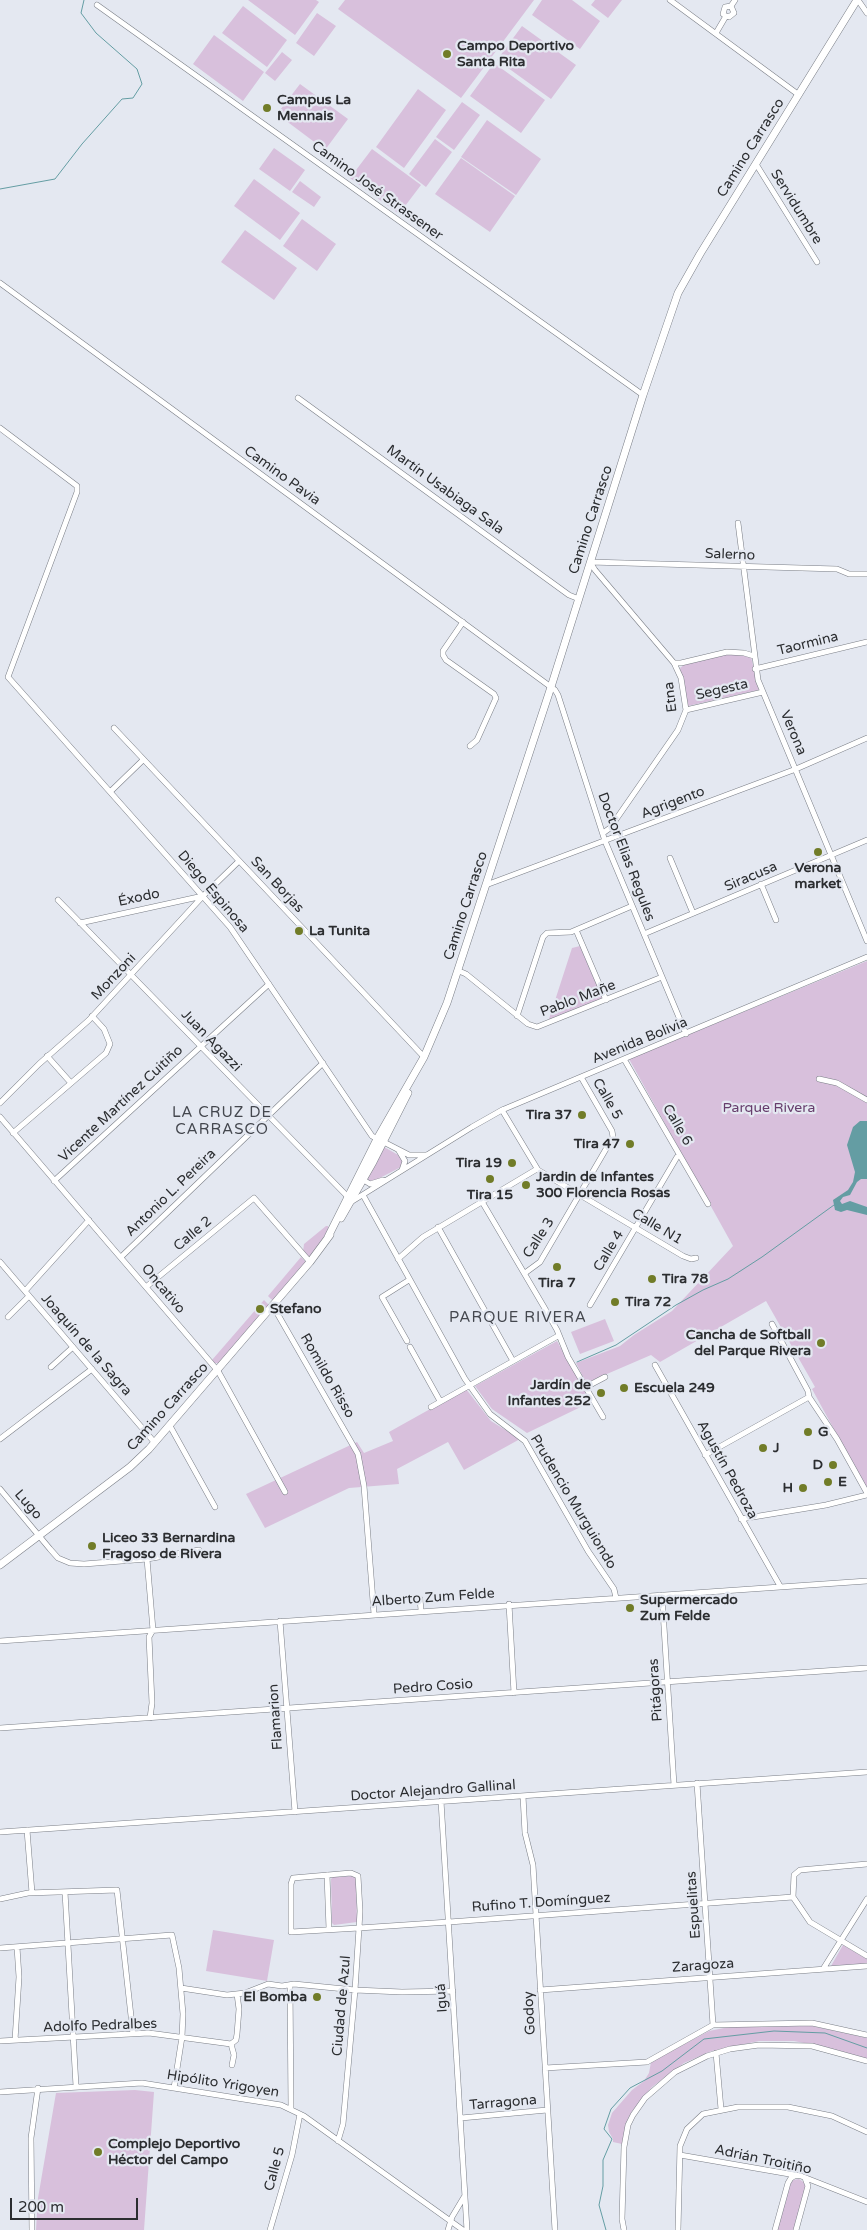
<!DOCTYPE html>
<html>
<head>
<meta charset="utf-8">
<style>
	body { margin:0 }
	#map { position:relative; width:867px; height:2230px; overflow:hidden; background:#e4e8f1; font-family:"Varela Round",sans-serif }
	canvas { display:block }
	.scale { position:absolute; left:10px; top:2198px; width:128px; height:22px; box-sizing:border-box; border:2px solid #2b2d30; border-top:0; padding-left:6px; font-size:15px; line-height:18px; white-space:nowrap; color:#2b2d30; -webkit-text-stroke:4px #e4e8f1; paint-order:stroke }
</style>
</head>
<body>
<div id="map">
<canvas width="867" height="2230"></canvas>
<div class="scale">200 m</div>
</div>
<script>
const ctx = document.querySelector('canvas').getContext('2d');
ctx.lineJoin = 'round';
function fillPath(path, color) { ctx.fillStyle = color; ctx.fill(path, 'evenodd'); }
const shape = rows => new Path2D(rows.map(r => 'M' + r).join(''));
function stroke(path, color, width, dash) { ctx.strokeStyle = color; ctx.lineWidth = width; ctx.lineCap = dash ? 'butt' : 'round'; ctx.setLineDash(dash || []); ctx.stroke(path); }
function write(font, color, halo, rows, align = 'center') {
  ctx.font = font + ' "Varela Round",sans-serif'; ctx.lineWidth = 4.5; ctx.setLineDash([]); ctx.textBaseline = 'middle'; ctx.strokeStyle = halo; ctx.fillStyle = color; for (const [text, x, y, turn = 0] of rows) {
    ctx.save(); ctx.translate(x, y); ctx.rotate((+turn || 0) * Math.PI / 180); ctx.textAlign = isNaN(turn) ? turn : align; if (halo) ctx.strokeText(text, 0, 0); ctx.fillText(text, 0, 0); ctx.restore();
  }
}
const green = shape([
	[248,0,316,0,319,2,295,35],
	[345,0,534,0,461,98,338,9],
	[542,0,572,0,600,21,580,49,532,15],
	[595,0,622,0,608,18,591,5],
	[243,6,287,40,267,67,222,33],
	[317,13,336,26,314,56,296,43],
	[522,26,576,65,551,99,497,60],
	[214,35,264,72,243,101,193,64],
	[282,52,292,60,275,81,265,73],
	[494,63,545,100,521,133,470,96],
	[300,84,348,119,325,150,277,114],
	[418,89,446,110,404,168,376,147],
	[462,102,480,115,454,150,436,137],
	[487,120,541,159,516,195,461,157],
	[435,139,452,152,426,187,409,174],
	[274,148,305,170,290,191,259,169],
	[372,149,421,185,399,214,350,178],
	[461,158,515,196,490,232,435,194],
	[254,179,300,213,280,240,234,206],
	[300,181,321,197,314,207,292,192],
	[302,219,336,244,317,271,283,246],
	[245,230,297,268,274,300,221,262],
	[729,653,751,657,759,690,688,706,680,668,685,664],
	[580,946,602,997,600,1001,548,1022,572,948],
	[867,961,867,1490,812,1389,815,1387,766,1301,660,1362,651,1355,586,1383,576,1363,620,1346,634,1335,672,1311,733,1246,629,1059],
	[384,1147,400,1156,403,1162,401,1167,374,1181,366,1180],
	[326,1226,328,1226,329,1229,310,1257,307,1256,303,1252,304,1244],
	[301,1257,306,1262,274,1301,271,1299,268,1296],
	[264,1300,269,1305,220,1363,214,1363,212,1360],
	[605,1319,614,1341,580,1354,571,1332],
	[557,1341,591,1402,527,1433,492,1409,475,1386],
	[466,1389,491,1421,520,1439,464,1470,448,1442,397,1469,399,1484,349,1488,265,1528,246,1494,357,1442,364,1453,393,1441,389,1432],
	[353,1876,356,1878,357,1922,334,1925,332,1923,331,1879,333,1877],
	[213,1930,274,1940,267,1981,206,1971],
	[843,1945,867,1959,867,1964,831,1966],
	[812,2026,867,2038,867,2059,829,2048,794,2041,759,2041,712,2051,684,2063,652,2087,632,2111,627,2121,622,2144,613,2142,613,2139,609,2132,608,2125,612,2113,632,2090,644,2081,649,2073,651,2062,709,2031,729,2027],
	[135,2090,154,2092,144,2230,36,2230,38,2198,56,2093],
	[799,2179,805,2183,806,2186,794,2230,776,2230,789,2186,793,2180]
]);
const water = shape([
	[860,1121,867,1121,867,1179,861,1179,857,1182,850,1195,843,1197,840,1201,842,1204,850,1201,867,1207,867,1215,847,1210,841,1212,835,1210,833,1200,848,1190,853,1182,855,1172,847,1145,853,1127]
]);
const stream = shape([
	[0,189,55,179,82,144,122,99,133,98,142,84,137,69,96,33,81,13,84,0],
	[577,1362,616,1345,676,1305,703,1290,728,1279,762,1257,834,1205],
	[606,2230,599,2205,603,2186,603,2160,612,2139,604,2129,611,2109,630,2088,662,2071,704,2039,774,2031,825,2033,867,2048]
]);
const minor = shape([
	[670,0,799,95],
	[858,0,867,13],
	[97,5,643,395],
	[731,6,734,13,729,17,726,16,723,14,725,7,731,6,735,0],
	[716,33,726,16],
	[756,164,817,262],
	[0,283,555,690,558,695,605,841,686,1034],
	[298,398,569,595,579,599],
	[0,428,77,486,77,492,8,677,230,927,372,1136,409,1155,426,1155],
	[738,523,758,680,867,941],
	[463,622,443,651,443,655,446,660,494,694,496,698,477,740,470,746],
	[674,663,681,663,727,652,744,653,754,656],
	[755,669,867,642],
	[686,710,763,692],
	[114,728,424,1057],
	[111,791,143,760],
	[603,833,610,828,678,730,686,710,681,678,674,663,595,570,590,562,837,569,849,574,867,574],
	[670,858,693,913],
	[761,884,776,920],
	[486,885,796,769,867,738],
	[58,900,347,1196],
	[80,923,203,896],
	[576,930,606,1000],
	[644,934,867,840],
	[459,971,466,974,528,1024,537,1027,662,977],
	[517,1016,543,937,547,933,571,932,632,906],
	[47,1056,71,1083],
	[624,1059,708,1204],
	[819,1079,837,1083,867,1100],
	[0,1103,39,1064,89,1020,203,896,239,861],
	[502,1110,538,1170,683,1256,691,1259,696,1258],
	[0,1117,218,1371,285,1492],
	[13,1133,106,1053,110,1044,104,1029,92,1016],
	[399,1151,405,1161,402,1170],
	[362,1179,370,1184,383,1180],
	[54,1181,269,984],
	[363,1195,465,1379,490,1414,525,1441,588,1551,614,1589,616,1598],
	[481,1200,544,1307,557,1330,568,1357,603,1417],
	[351,1202,472,1127,502,1110,867,957],
	[438,1227,513,1361],
	[121,1257,323,1063],
	[398,1259,423,1237,537,1169],
	[0,1262,155,1443],
	[525,1273,540,1262,613,1137,612,1131,581,1077],
	[146,1287,254,1198,310,1262],
	[25,1291,89,1220],
	[590,1305,677,1157],
	[273,1306,358,1454,364,1486,374,1614],
	[8,1317,29,1296],
	[772,1324,808,1391,809,1397,837,1439,867,1493],
	[407,1341,382,1297,409,1280],
	[410,1347,440,1401],
	[655,1365,780,1586],
	[51,1367,73,1347],
	[586,1387,605,1377],
	[431,1407,558,1336],
	[170,1426,215,1507],
	[0,1439,92,1369],
	[705,1455,809,1397],
	[0,1489,50,1549,58,1558,70,1563,84,1564,147,1559,199,1550],
	[741,1519,826,1505,867,1495],
	[147,1559,153,1630,149,1637,152,1703,150,1718],
	[662,1595,674,1785],
	[420,1599,421,1610],
	[509,1604,514,1693],
	[280,1621,295,1812],
	[0,1641,867,1581],
	[0,1728,867,1668],
	[697,1783,713,2025],
	[523,1796,525,1833,533,1865,555,2230],
	[441,1801,467,2230],
	[27,1830,32,1893],
	[0,1832,867,1772],
	[867,1864,800,1870,794,1875,793,1897,810,1922,867,1956],
	[327,1875,329,1929],
	[65,1892,76,2086],
	[0,1899,28,1893,117,1890,133,2034],
	[0,1948,172,1935,179,1968,183,2014,182,2037,174,2088],
	[823,1969,867,1899],
	[290,1985,291,2108],
	[181,1988,227,1995,245,1993,268,1984,282,1986,294,1984,355,1990,402,1992,453,1991],
	[540,1990,867,1966],
	[15,2040,19,1977,17,1947],
	[0,2041,149,2033,231,2044],
	[231,2044,236,2040,237,2034,239,2009,237,1994],
	[231,2044,234,2055,232,2065],
	[716,2053,721,2109],
	[545,2068,647,2062,713,2025,812,2023,867,2035],
	[0,2092,142,2083,281,2105,304,2116,463,2230],
	[461,2118,547,2110],
	[338,2141,343,2124,355,1990,359,1928,360,1911,358,1876,351,1873,293,1878,291,1884,291,1932,359,1928,449,1922,793,1897],
	[680,2155,801,2176,867,2202],
	[32,2230,31,2138,38,2088],
	[270,2230,292,2155,300,2114],
	[448,2230,452,2217,464,2197],
	[624,2230,622,2219,624,2147,628,2125,633,2115,645,2098,675,2072,707,2056,730,2049,759,2045,812,2046,867,2061],
	[678,2230,680,2146,687,2129,703,2114,738,2107,788,2107,832,2116,867,2132],
	[775,2230,788,2183,791,2178,796,2175],
	[796,2230,808,2186,805,2178]
]);
const major = shape([
	[341,1218,373,1162,408,1093],
	[328,1237,377,1139,424,1057,447,1003,551,687,643,395,678,293,700,254,857,0],
	[0,1565,130,1467,149,1449,310,1262,330,1235]
]);
const markers = [
	[447,54,5,"#717c28"],
	[267,108,5,"#717c28"],
	[818,852,5,"#717c28"],
	[299,931,5,"#717c28"],
	[582,1115,5,"#717c28"],
	[630,1144,5,"#717c28"],
	[512,1163,5,"#717c28"],
	[490,1179,5,"#717c28"],
	[526,1185,5,"#717c28"],
	[557,1267,5,"#717c28"],
	[652,1279,5,"#717c28"],
	[615,1302,5,"#717c28"],
	[260,1309,5,"#717c28"],
	[821,1343,5,"#717c28"],
	[624,1388,5,"#717c28"],
	[601,1393,5,"#717c28"],
	[808,1432,5,"#717c28"],
	[763,1448,5,"#717c28"],
	[833,1465,5,"#717c28"],
	[828,1482,5,"#717c28"],
	[803,1488,5,"#717c28"],
	[92,1546,5,"#717c28"],
	[630,1608,5,"#717c28"],
	[317,1997,5,"#717c28"],
	[98,2152,5,"#717c28"]
];
const poiNames = [
	["Campo Deportivo",457,46],
	["Santa Rita",457,62],
	["Campus La",277,100],
	["Mennais",277,116],
	["Verona",818,868,"center"],
	["market",818,884,"center"],
	["La Tunita",309,931],
	["Tira 37",572,1115,"right"],
	["Tira 47",620,1144,"right"],
	["Tira 19",502,1163,"right"],
	["Jardin de Infantes",536,1177],
	["300 Florencia Rosas",536,1193],
	["Tira 15",490,1195,"center"],
	["Tira 78",662,1279],
	["Tira 7",557,1283,"center"],
	["Tira 72",625,1302],
	["Stefano",270,1309],
	["Cancha de Softball",811,1335,"right"],
	["del Parque Rivera",811,1351,"right"],
	["Jardín de",591,1385,"right"],
	["Infantes 252",591,1401,"right"],
	["Escuela 249",634,1388],
	["G",818,1432],
	["J",773,1448],
	["D",823,1465,"right"],
	["E",838,1482],
	["H",793,1488,"right"],
	["Liceo 33 Bernardina",102,1538],
	["Fragoso de Rivera",102,1554],
	["Supermercado",640,1600],
	["Zum Felde",640,1616],
	["El Bomba",307,1997,"right"],
	["Complejo Deportivo",108,2144],
	["Héctor del Campo",108,2160]
];
const streetNames = [
	["Camino Carrasco",751,148,-58],
	["Camino José Strassener",377,191,36],
	["Servidumbre",796,207,58],
	["Camino Pavia",282,476,36],
	["Martín Usabiaga Sala",445,490,36],
	["Camino Carrasco",591,520,-72],
	["Salerno",730,555,2],
	["Taormina",808,644,-14],
	["Segesta",722,690,-13],
	["Etna",671,697,-97],
	["Verona",793,733,67],
	["Agrigento",673,803,-21],
	["Doctor Elias Regules",626,857,69],
	["Siracusa",751,877,-23],
	["San Borjas",277,885,47],
	["Diego Espinosa",213,892,50],
	["Éxodo",139,898,-12],
	["Camino Carrasco",466,906,-72],
	["Monzoni",114,977,-47],
	["Pablo Mañe",578,999,-21],
	["Juan Agazzi",211,1041,46],
	["Avenida Bolivia",640,1041,-22],
	["Calle 5",607,1099,60],
	["Vicente Martínez Cuitiño",121,1104,-43],
	["Calle 6",677,1125,60],
	["Antonio L. Pereira",171,1193,-44],
	["Calle N1",657,1227,31],
	["Calle 2",193,1234,-40],
	["Calle 3",539,1238,-57],
	["Calle 4",609,1251,-59],
	["Oncativo",163,1289,50],
	["Joaquín de la Sagra",86,1345,49],
	["Romildo Risso",327,1376,60],
	["Camino Carrasco",168,1407,-48],
	["Agustín Pedroza",727,1470,61],
	["Prudencio Murguiondo",573,1502,59],
	["Lugo",28,1505,49],
	["Alberto Zum Felde",433,1598,-4],
	["Pedro Cosio",433,1687,-4],
	["Pitágoras",656,1690,-94],
	["Flamarion",276,1717,-94],
	["Doctor Alejandro Gallinal",433,1791,-4],
	["Rufino T. Domínguez",541,1903,-4],
	["Espuelitas",694,1905,-94],
	["Zaragoza",703,1966,-4],
	["Iguá",442,1998,-94],
	["Ciudad de Azul",342,2006,-85],
	["Godoy",530,2013,-93],
	["Adolfo Pedralbes",100,2026,-2],
	["Hipólito Yrigoyen",223,2084,9],
	["Tarragona",503,2103,-5],
	["Adrián Troitiño",763,2160,12],
	["Calle 5",275,2169,-75]
];
const parkNames = [
	["Parque Rivera",769,1108]
];
const neighbourhoodNames = [
	["LA CRUZ DE",222,1113],
	["CARRASCO",222,1130],
	["PARQUE RIVERA",518,1318]
];
fillPath(green, '#d8c0dc');
fillPath(water, '#649da3');
stroke(stream, '#649da3', 1);
stroke(minor, '#7a7e86', 6);
stroke(major, '#7a7e86', 8);
stroke(minor, '#fff', 5);
stroke(major, '#fff', 7);
for (const [x, y, r, color] of markers) { const dot = new Path2D(); dot.arc(x, y, r, 0, 2 * Math.PI); ctx.fillStyle = color; ctx.fill(dot); stroke(dot, '#e4e8f1', 2); }
write('bold 14px', '#2b2d30', '#e4e8f1', poiNames, 'left');
write('14px', '#2b2d30', '#e4e8f1', streetNames);
write('14px', '#663d6c', '#e4e8f1', parkNames);
ctx.letterSpacing = '1px';
write('15px', '#44474e', '#e4e8f1', neighbourhoodNames);
ctx.letterSpacing = '0px';
</script>
</body>
</html>
